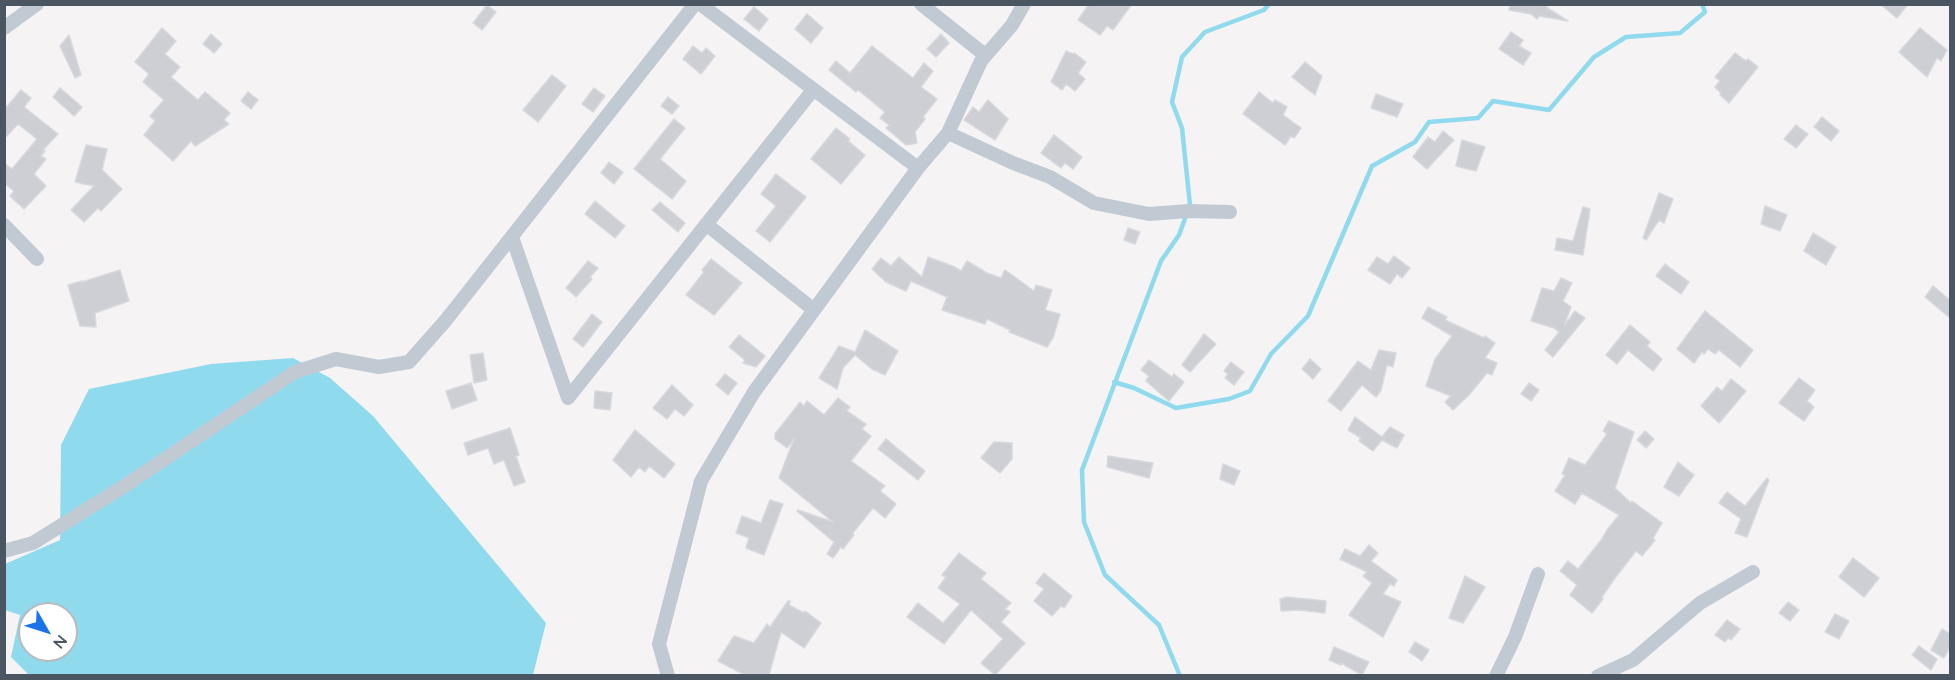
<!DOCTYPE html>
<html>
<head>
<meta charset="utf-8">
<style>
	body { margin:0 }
	#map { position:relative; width:1955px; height:680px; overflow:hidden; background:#f5f3f3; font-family:Quicksand,sans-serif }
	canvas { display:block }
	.frame { position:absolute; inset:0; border:6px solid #4a5661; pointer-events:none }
	.north { position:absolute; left:18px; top:602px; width:60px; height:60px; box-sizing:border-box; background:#fff; border:2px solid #b7bbc0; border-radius:50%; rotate:129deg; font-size:16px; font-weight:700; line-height:24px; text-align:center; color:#4a5661 }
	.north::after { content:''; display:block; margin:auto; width:21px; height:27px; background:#1a73e8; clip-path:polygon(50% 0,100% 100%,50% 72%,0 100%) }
</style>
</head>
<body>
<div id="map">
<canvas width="1955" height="680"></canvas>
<div class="frame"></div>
<div class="north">N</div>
</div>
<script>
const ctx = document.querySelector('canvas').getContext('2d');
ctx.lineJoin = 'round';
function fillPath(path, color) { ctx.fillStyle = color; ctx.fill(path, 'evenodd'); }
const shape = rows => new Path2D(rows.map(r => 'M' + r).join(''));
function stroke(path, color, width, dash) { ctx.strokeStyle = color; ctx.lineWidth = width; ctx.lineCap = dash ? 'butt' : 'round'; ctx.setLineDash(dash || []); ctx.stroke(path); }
const water = shape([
	[293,358,330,378,373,416,546,623,533,675,30,676,11,657,20,615,5,610,5,564,60,540,61,445,89,389,211,364],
	[30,614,66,614,66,650,30,650]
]);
const stream = shape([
	[1114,382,1134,388,1176,408,1229,399,1250,391,1271,354,1308,316,1372,166,1415,142,1429,122,1478,118,1493,101,1549,110,1594,57,1626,37,1680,33,1705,12,1702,4],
	[1180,676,1159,625,1105,575,1084,522,1082,470,1161,261,1179,235,1190,205,1182,128,1172,102,1182,57,1205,32,1264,10,1269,4]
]);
const building = shape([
	[1089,4,1132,4,1113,30,1107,26,1100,35,1078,20,1089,4],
	[1510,4,1547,4,1546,7,1568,21,1539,16,1537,19,1531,14,1509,10,1510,4],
	[1880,4,1908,4,1897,18,1880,4],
	[487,5,496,12,482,30,473,23,487,5],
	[754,7,768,19,759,31,744,19,754,7],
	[807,14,823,28,811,43,795,29,807,14],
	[162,28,176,41,165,54,180,67,171,77,198,100,205,92,230,113,224,120,229,124,195,146,191,141,173,161,144,135,155,121,150,116,164,100,143,82,149,74,135,62,162,28],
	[1920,28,1947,50,1941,61,1937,58,1927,77,1899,52,1920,28],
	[1511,32,1523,40,1519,46,1531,53,1523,65,1499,49,1511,32],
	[211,34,222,44,214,53,203,44,211,34],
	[941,34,949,43,936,57,927,49,941,34],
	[69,35,81,75,75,78,60,46,69,35],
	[693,46,702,53,706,48,715,56,701,74,683,59,693,46],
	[872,46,913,78,924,63,933,71,921,87,937,99,923,117,925,119,915,132,917,143,906,145,886,128,889,125,880,118,885,112,858,90,856,92,829,70,836,61,850,73,872,46],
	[1066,51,1073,54,1074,53,1086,62,1078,73,1085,79,1075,91,1066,84,1062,90,1051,82,1066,51],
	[1735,53,1746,61,1748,59,1758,67,1729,103,1720,95,1721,93,1715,87,1720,81,1715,77,1735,53],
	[1305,62,1322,76,1315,95,1292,77,1305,62],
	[552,75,566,86,538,122,523,110,552,75],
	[60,88,82,107,74,116,53,97,60,88],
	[594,88,605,96,593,112,582,104,594,88],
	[21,90,31,98,24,107,58,134,43,150,45,151,41,156,46,159,34,174,46,186,24,209,10,196,14,191,4,183,4,163,12,169,37,139,18,124,4,139,4,110,21,90],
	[248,92,258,100,251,109,241,101,248,92],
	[1259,92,1273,103,1275,100,1287,107,1283,115,1301,128,1294,138,1291,136,1285,145,1243,114,1259,92],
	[1376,94,1403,104,1397,117,1371,108,1376,94],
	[668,97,679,106,672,114,661,106,668,97],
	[988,100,1008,119,995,140,964,120,973,107,979,112,988,100],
	[1822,117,1839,131,1831,141,1814,127,1822,117],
	[674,119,685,128,660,159,686,181,672,199,634,169,674,119],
	[1796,125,1808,134,1796,148,1784,139,1796,125],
	[836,128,850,139,848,141,865,155,841,184,811,159,836,128],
	[1443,131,1454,140,1427,169,1413,157,1428,137,1435,142,1443,131],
	[1054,135,1082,157,1073,169,1065,163,1061,168,1041,153,1054,135],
	[1462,140,1485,147,1476,171,1456,166,1462,140],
	[86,145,107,149,102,170,122,189,101,211,98,208,84,222,71,210,94,186,75,182,86,145],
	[609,162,623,172,614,184,601,173,609,162],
	[776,174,806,197,770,242,756,231,776,206,761,194,776,174],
	[1659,193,1673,199,1664,223,1659,220,1646,240,1643,238,1659,193],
	[595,201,625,226,615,238,585,214,595,201],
	[660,202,685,223,678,232,652,210,660,202],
	[1765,206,1787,215,1780,231,1761,224,1765,206],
	[1583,207,1590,209,1583,255,1555,250,1557,238,1573,241,1583,207],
	[1128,228,1140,232,1135,244,1124,240,1128,228],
	[1813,233,1836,247,1826,265,1804,251,1813,233],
	[1394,256,1410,268,1402,278,1397,274,1390,284,1368,270,1377,257,1388,264,1394,256],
	[899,257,922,277,928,257,955,267,961,271,967,261,987,273,1001,278,1005,270,1034,291,1036,285,1052,290,1045,310,1060,314,1053,338,1047,347,1009,332,1010,330,987,319,985,324,942,310,947,297,911,281,906,291,886,282,872,269,881,258,891,266,899,257],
	[711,259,742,283,714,315,686,295,704,272,702,270,711,259],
	[588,261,598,268,590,277,592,279,576,297,566,288,588,261],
	[1665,264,1689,282,1681,294,1656,276,1665,264],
	[120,270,129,301,95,313,96,327,80,326,68,285,82,281,82,282,120,270],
	[1561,278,1572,283,1563,301,1571,307,1564,326,1575,311,1585,318,1553,357,1545,350,1559,332,1554,328,1531,321,1542,288,1554,291,1561,278],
	[1933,286,1950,300,1950,318,1925,297,1933,286],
	[1428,307,1447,317,1445,320,1484,338,1485,336,1495,343,1485,358,1497,363,1492,375,1487,373,1469,395,1453,410,1445,402,1451,396,1426,386,1435,359,1452,336,1422,318,1428,307],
	[1705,311,1753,350,1740,367,1719,350,1715,354,1708,349,1704,354,1702,352,1694,363,1677,349,1705,311],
	[592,314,602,322,583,347,573,339,592,314],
	[1630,325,1650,342,1647,346,1662,359,1653,371,1628,350,1617,364,1606,355,1630,325],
	[865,330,898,351,885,375,872,369,855,355,843,368,837,389,819,378,839,346,855,352,865,330],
	[1204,334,1216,344,1190,372,1182,365,1204,334],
	[739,335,765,356,756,367,743,363,745,360,729,347,739,335],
	[1379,350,1396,353,1393,367,1387,365,1381,390,1376,397,1362,385,1341,411,1328,401,1358,361,1371,370,1379,350],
	[483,353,487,380,474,383,470,355,483,353],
	[1310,359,1321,369,1313,379,1302,369,1310,359],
	[1149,360,1172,377,1174,374,1184,382,1169,401,1146,381,1149,376,1141,370,1149,360],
	[1231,362,1244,372,1234,385,1225,378,1228,374,1224,371,1231,362],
	[725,374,737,383,728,395,716,385,725,374],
	[1799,378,1815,390,1807,401,1814,407,1804,421,1779,403,1799,378],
	[1731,379,1746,391,1719,423,1701,406,1717,387,1722,391,1731,379],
	[471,383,477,400,452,409,446,391,471,383],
	[1529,383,1539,390,1531,401,1521,394,1529,383],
	[672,385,693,405,684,416,675,409,667,419,653,408,672,385],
	[595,391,612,393,610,410,594,408,595,391],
	[838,398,850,407,847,411,866,424,862,429,871,436,851,461,885,486,880,491,896,504,885,518,873,508,852,534,854,535,843,549,841,547,833,558,827,554,834,542,797,511,798,510,833,522,779,478,794,439,787,448,775,439,775,434,800,402,804,406,807,401,824,415,838,398],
	[1355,417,1382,437,1390,427,1404,435,1397,448,1382,440,1373,451,1359,441,1361,438,1348,430,1355,417],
	[1609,421,1634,432,1615,488,1631,503,1632,501,1662,523,1653,538,1655,540,1642,556,1636,551,1615,578,1602,597,1603,599,1592,613,1570,595,1577,585,1560,571,1568,561,1578,569,1602,539,1607,530,1619,515,1582,493,1575,504,1555,491,1565,475,1562,474,1569,458,1585,465,1607,434,1603,431,1609,421],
	[510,428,519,455,516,456,525,482,514,486,504,460,494,464,488,448,468,455,464,443,510,428],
	[635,430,675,464,664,478,649,466,645,472,639,467,631,477,613,460,635,430],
	[1645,431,1654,439,1646,448,1637,440,1645,431],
	[886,439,925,471,918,480,878,449,886,439],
	[994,442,1012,443,1012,459,1000,473,981,458,994,442],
	[1108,456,1153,463,1149,478,1107,467,1108,456],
	[1678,462,1694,475,1679,496,1664,487,1678,462],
	[1223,464,1240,471,1234,485,1220,479,1223,464],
	[1767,478,1769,480,1747,537,1735,533,1741,519,1719,503,1727,492,1745,506,1767,478],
	[770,500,783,504,764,555,746,548,749,538,736,533,742,516,761,523,770,500],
	[1369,545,1378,553,1371,561,1397,580,1394,586,1390,584,1383,594,1401,602,1383,637,1349,615,1372,583,1363,576,1367,572,1340,559,1345,549,1360,556,1369,545],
	[959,553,986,573,981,579,1011,603,1005,609,1010,612,1001,622,1025,643,995,675,981,663,1003,639,971,610,944,644,907,617,918,603,943,623,960,604,938,588,946,577,942,575,959,553],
	[1853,558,1879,578,1864,597,1839,577,1853,558],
	[1044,573,1072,596,1064,608,1061,606,1052,616,1034,601,1044,589,1036,583,1044,573],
	[1465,576,1485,587,1463,623,1449,618,1465,576],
	[1287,597,1326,601,1325,613,1299,610,1281,611,1280,599,1287,597],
	[788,601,790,601,789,605,804,613,805,611,821,623,804,648,781,632,769,675,745,675,718,661,734,636,754,643,767,624,770,627,788,601],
	[1788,602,1799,610,1790,621,1779,613,1788,602],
	[1835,614,1849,621,1839,639,1825,632,1835,614],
	[1727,620,1740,629,1731,640,1728,638,1725,642,1715,635,1727,620],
	[1942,629,1950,634,1950,647,1944,658,1931,650,1942,629],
	[1415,642,1429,650,1422,661,1409,652,1415,642],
	[1919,646,1937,659,1931,670,1912,655,1919,646],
	[1334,647,1369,662,1362,675,1341,663,1341,665,1329,660,1334,647]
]);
const street = shape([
	[700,4,918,168],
	[921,4,985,55],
	[1024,4,1012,25,981,61,948,133,1013,163,1050,177,1094,203,1149,214,1188,211,1230,212],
	[4,28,37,4],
	[706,224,814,310],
	[4,225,37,259],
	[512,237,568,398],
	[568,398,813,90],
	[4,551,33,543,126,485,295,372,336,359,379,367,409,362,446,320,695,4],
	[668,676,659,644,701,481,754,392,918,168,948,133],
	[1496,676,1515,637,1538,574],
	[1598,676,1633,660,1700,603,1753,572]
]);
fillPath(water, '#90daee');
stroke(stream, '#90daee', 4.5);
fillPath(building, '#cdcfd5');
stroke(building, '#d7d9de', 1.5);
stroke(street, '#c1cad2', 14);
</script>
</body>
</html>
